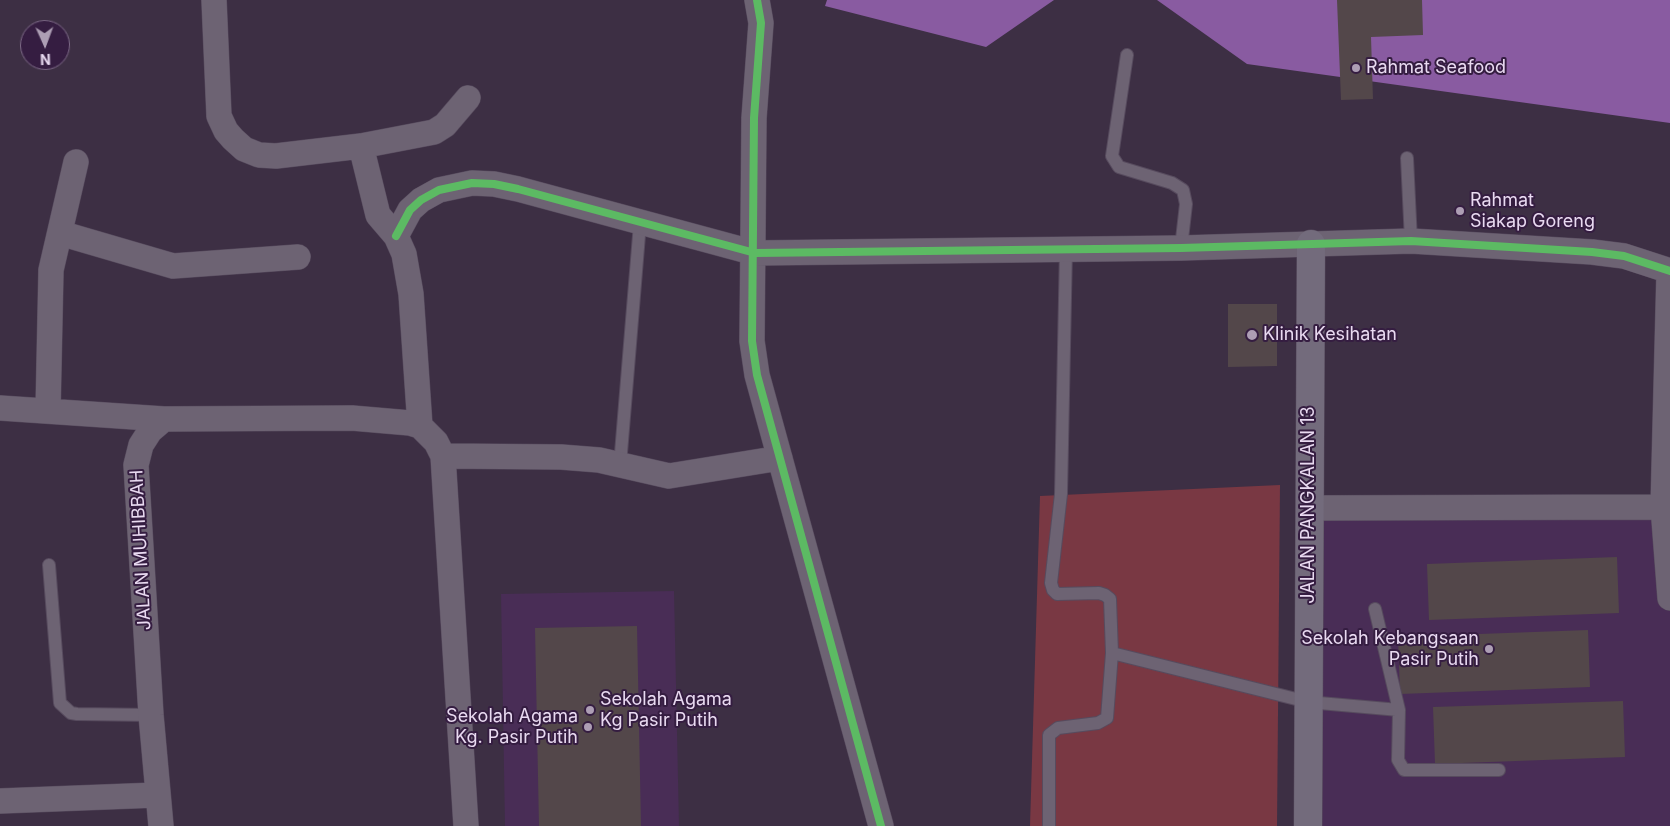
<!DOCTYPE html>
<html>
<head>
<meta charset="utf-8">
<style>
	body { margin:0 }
	#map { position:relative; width:1670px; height:826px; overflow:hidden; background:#3d2f44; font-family:Inter,sans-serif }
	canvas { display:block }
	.north { position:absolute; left:20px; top:20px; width:50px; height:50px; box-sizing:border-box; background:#351d41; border:1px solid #7d6987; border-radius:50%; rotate:178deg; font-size:14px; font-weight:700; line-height:20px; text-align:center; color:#e9daf1 }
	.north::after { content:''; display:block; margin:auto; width:18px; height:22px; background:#ad9eb4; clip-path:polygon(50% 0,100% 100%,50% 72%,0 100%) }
</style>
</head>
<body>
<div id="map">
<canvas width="1670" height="826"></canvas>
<div class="north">N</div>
</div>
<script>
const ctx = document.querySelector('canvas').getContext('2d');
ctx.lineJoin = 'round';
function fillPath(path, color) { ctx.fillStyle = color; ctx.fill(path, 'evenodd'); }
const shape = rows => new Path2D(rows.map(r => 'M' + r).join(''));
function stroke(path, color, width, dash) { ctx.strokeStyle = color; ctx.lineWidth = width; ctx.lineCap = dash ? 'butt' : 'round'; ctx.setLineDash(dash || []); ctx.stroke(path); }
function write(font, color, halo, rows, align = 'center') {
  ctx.font = font + ' Inter,sans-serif'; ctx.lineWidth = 4; ctx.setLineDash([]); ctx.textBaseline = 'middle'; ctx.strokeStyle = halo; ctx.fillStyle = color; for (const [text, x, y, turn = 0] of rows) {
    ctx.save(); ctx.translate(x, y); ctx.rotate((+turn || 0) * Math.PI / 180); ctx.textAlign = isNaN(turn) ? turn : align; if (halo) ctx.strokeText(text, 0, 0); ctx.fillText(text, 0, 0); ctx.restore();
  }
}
const built = shape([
	[1663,507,1670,597,1670,826,1308,826,1309,508],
	[674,591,679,826,505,826,501,594]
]);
const green = shape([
	[1280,485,1277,826,1030,826,1040,496]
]);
const water = shape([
	[827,0,1054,0,986,47,825,6],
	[1157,0,1670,0,1670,123,1247,64]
]);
const building = shape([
	[1337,0,1422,0,1423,35,1371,37,1373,99,1341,100],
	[1228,304,1277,304,1277,366,1228,367],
	[1617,557,1619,613,1429,620,1427,564],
	[637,626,641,826,539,826,535,628],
	[1588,630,1590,687,1400,694,1398,637],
	[1623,701,1625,757,1435,764,1433,707]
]);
const lane = shape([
	[1127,55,1112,156,1119,167,1172,183,1183,190,1186,204,1181,248],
	[1407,158,1411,241],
	[620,465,640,223],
	[49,565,60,703,71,713,77,714,151,715],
	[1375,609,1399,710],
	[1112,653,1308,702,1399,710,1398,760,1404,770,1499,770],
	[1049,826,1049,735,1058,728,1098,723,1107,718,1112,653,1110,599,1105,595,1099,593,1057,594,1053,590,1051,583,1061,494,1066,249]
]);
const street = shape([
	[214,0,219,116,226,131,233,139,244,149,259,155,276,156,361,146,434,132,445,125,468,98],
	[757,0,761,23,754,118,752,341,757,375,881,826],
	[361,146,378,215,396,236,404,254,411,294,420,426,436,442,443,456,466,826],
	[60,233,173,266,298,257],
	[396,236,410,210,421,200,439,190,472,183,494,184,518,189,755,253,1181,248,1411,241,1592,252,1624,256,1670,271],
	[1669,271,1663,507,1670,598],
	[0,408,164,419,352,418,410,423,420,426],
	[48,411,51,270,76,162],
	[443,456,561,457,599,460,669,476,780,458],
	[1309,508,1663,507],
	[0,801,157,795],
	[161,826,151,715,136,465,141,445,150,431,164,419]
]);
const secondary = shape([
	[1308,826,1311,244]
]);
const cycleway = shape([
	[757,0,761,23,754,118,752,341,757,375,881,826],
	[396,236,410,210,421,200,439,190,472,183,494,184,518,189,755,253,1181,248,1411,241,1592,252,1624,256,1670,271]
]);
const markers = [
	[1356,68,5,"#ad9eb4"],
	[1460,211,5,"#ad9eb4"],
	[1252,335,6,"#ad9eb4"],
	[1489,649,5,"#ad9eb4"],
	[590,710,5,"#ad9eb4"],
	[588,727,5,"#ad9eb4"]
];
const poiNames = [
	["Rahmat Seafood",1366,68],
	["Rahmat",1470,201],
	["Siakap Goreng",1470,222],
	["Klinik Kesihatan",1263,335],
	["Sekolah Kebangsaan",1479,639,"right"],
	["Pasir Putih",1479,660,"right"],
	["Sekolah Agama",600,700],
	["Kg Pasir Putih",600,721],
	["Sekolah Agama",578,717,"right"],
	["Kg. Pasir Putih",578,738,"right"]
];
const streetNames = [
	["JALAN PANGKALAN 13",1309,505,-90],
	["JALAN MUHIBBAH",141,550,-93]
];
fillPath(built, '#492d56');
fillPath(green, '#793843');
fillPath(water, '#895ba1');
fillPath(building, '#53474a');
stroke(lane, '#574b5e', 14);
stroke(street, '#574b5e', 26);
stroke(secondary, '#574b5e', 29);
stroke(lane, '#6d6373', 12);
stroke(street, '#6d6373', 25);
stroke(secondary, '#736b7c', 28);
stroke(cycleway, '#5cba63', 8);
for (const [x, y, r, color] of markers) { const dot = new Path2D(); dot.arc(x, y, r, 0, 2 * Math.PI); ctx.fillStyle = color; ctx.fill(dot); stroke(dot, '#351d41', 2); }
write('18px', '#e9daf1', '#351d41', poiNames, 'left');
write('18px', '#e9daf1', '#351d41', streetNames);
</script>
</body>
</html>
